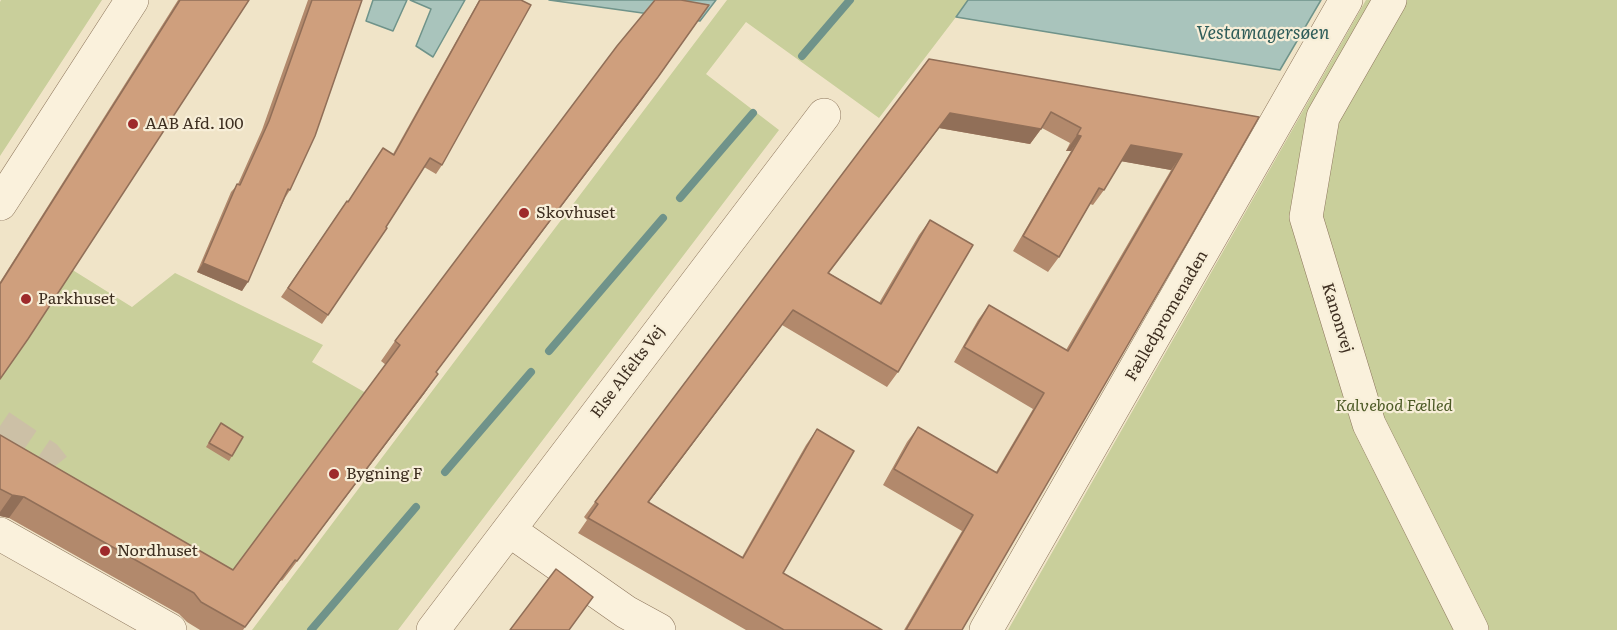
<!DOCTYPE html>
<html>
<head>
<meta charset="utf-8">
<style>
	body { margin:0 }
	canvas { display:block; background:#f0e4c8 }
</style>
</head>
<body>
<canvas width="1617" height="630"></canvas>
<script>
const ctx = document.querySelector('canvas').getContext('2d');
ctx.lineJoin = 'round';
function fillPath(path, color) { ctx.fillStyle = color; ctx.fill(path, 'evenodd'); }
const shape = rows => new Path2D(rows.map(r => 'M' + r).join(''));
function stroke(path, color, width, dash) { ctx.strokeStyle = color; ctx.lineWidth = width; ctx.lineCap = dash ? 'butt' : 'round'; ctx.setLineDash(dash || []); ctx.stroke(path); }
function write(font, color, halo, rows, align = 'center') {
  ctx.font = font + ' Literata,serif'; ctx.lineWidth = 4.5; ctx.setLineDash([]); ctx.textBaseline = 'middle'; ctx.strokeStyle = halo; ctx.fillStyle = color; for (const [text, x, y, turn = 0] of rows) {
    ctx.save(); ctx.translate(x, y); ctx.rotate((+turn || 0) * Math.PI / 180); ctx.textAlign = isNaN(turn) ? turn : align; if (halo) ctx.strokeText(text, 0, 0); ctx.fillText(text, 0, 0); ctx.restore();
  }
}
const green = shape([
	[1,0,102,0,0,156,0,2],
	[727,0,969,0,879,118,746,22,706,74,779,130,398,630,252,630],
	[1366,0,1617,0,1617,630,1008,630],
	[71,269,132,307,175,273,323,345,312,362,366,393,218,590,0,464,0,379]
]);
const water = shape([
	[373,0,407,0,393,31,366,21,373,0],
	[410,0,465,0,433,57,416,46,431,9,410,0],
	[549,0,716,0,700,21,549,0],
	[968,0,1321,0,1280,70,956,17,968,0]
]);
const stream = shape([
	[802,56,850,0],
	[680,198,753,113],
	[549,351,663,218],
	[445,472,531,372],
	[311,630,416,507]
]);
const minorTunnel = shape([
	[0,426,46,457,54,467]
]);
const minor = shape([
	[1390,0,1323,117,1306,217,1369,424,1472,630],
	[0,204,132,0],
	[509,530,626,612,659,630],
	[0,534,170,630],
	[433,630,824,115],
	[986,630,1346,0]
]);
const wall = shape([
	[178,0,249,0,0,379,0,282],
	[308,0,362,0,290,190,285,198,242,291,197,272,231,192,238,184,262,130],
	[479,0,521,0,442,165,436,174,424,167,386,227,387,228,322,324,281,297,347,201,348,202,393,154],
	[929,59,1259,117,962,630,904,630,962,531,883,485,907,442,918,427,996,472,1033,409,954,362,978,320,989,305,1066,350,1171,170,1121,161,1104,190,1093,205,1090,204,1059,257,1048,272,1013,251,1071,151,1066,151,1070,143,1042,128,1030,144,939,128,829,273,879,303,919,235,930,220,898,372,887,387,782,325,648,503,742,557,806,445,817,429,783,573,882,630,746,630,578,533,587,520,584,517,595,502],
	[644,97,436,372,438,374,424,394,282,581,281,580,243,630,200,630,187,622,179,614,9,518,0,516,0,435,233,570,386,365,381,361,395,341],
	[218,428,232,456,229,461,206,447]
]);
const shadedWall = shape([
	[709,5,644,97,421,392,436,372],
	[950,113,1041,129,1030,144,939,128,818,288],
	[1077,135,1081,136,1071,151,1066,151],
	[1131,145,1182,154,1171,170,1120,161],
	[203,263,248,282,242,291,197,272],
	[793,310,782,325,637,518,648,502],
	[438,374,424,394,282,581,297,561],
	[12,495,24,497,9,518,0,516,0,512],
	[295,560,281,580,242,630]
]);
const building = shape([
	[180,0,249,0,28,339,0,379,0,284,180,0],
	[312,0,362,0,315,136,290,190,288,189,248,282,203,263,237,184,240,185,269,121,312,0],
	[480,0,521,0,531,5,442,165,430,158,386,227,387,228,328,315,288,288,347,201,348,202,383,148,394,155,480,0],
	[655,0,681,0,709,5,658,77,436,372,438,374,297,561,295,560,245,627,201,602,194,593,24,497,12,495,0,489,0,435,233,570,400,345,395,341,617,46,655,0],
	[929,59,1259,117,1187,243,962,630,906,630,973,515,894,469,918,427,997,473,1044,393,964,347,989,305,1068,351,1182,154,1131,145,1104,190,1099,188,1059,257,1023,236,1081,136,1077,135,1081,128,1051,112,1041,129,950,113,828,273,881,304,930,220,973,245,898,372,793,310,648,502,743,558,817,429,854,451,783,573,882,630,784,630,588,518,598,504,595,502,929,59],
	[221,423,243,437,232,456,209,443,221,423],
	[556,569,593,597,569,630,510,630,556,569]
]);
const markers = [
	[133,124,6,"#9e2a2b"],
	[524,213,6,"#9e2a2b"],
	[26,299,6,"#9e2a2b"],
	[334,474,6,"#9e2a2b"],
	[105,551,6,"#9e2a2b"]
];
const poiNames = [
	["AAB Afd. 100",145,124],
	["Skovhuset",536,213],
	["Parkhuset",38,299],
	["Bygning F",346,474],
	["Nordhuset",117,551]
];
const streetNames = [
	["Fælledpromenaden",1167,316,-60],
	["Kanonvej",1337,318,73],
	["Else Alfelts Vej",628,372,-53]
];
const parkNames = [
	["Kalvebod Fælled",1394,406]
];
const waterNames = [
	["Vestamagersøen",1263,34]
];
fillPath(green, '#c9cf9b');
fillPath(water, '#a9c4bc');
stroke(water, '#6f938a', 1.5);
stroke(stream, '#6f938a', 8);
stroke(minorTunnel, '#ccc0a6', 33, [33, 16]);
stroke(minor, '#8d765c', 34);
stroke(minor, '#faf1dc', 33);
fillPath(wall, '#b2896c');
fillPath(shadedWall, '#916f58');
fillPath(building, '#cf9f7d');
stroke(building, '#916f58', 1.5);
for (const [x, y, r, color] of markers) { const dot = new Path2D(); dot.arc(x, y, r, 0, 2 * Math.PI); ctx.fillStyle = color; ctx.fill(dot); stroke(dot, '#f7eed8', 2); }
write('16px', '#3d2e20', '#f7eed8', poiNames, 'left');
write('16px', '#3d2e20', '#f7eed8', streetNames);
write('italic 16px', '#4d5a26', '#f7eed8', parkNames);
write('italic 18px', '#2f5d5a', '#f7eed8', waterNames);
</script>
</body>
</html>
